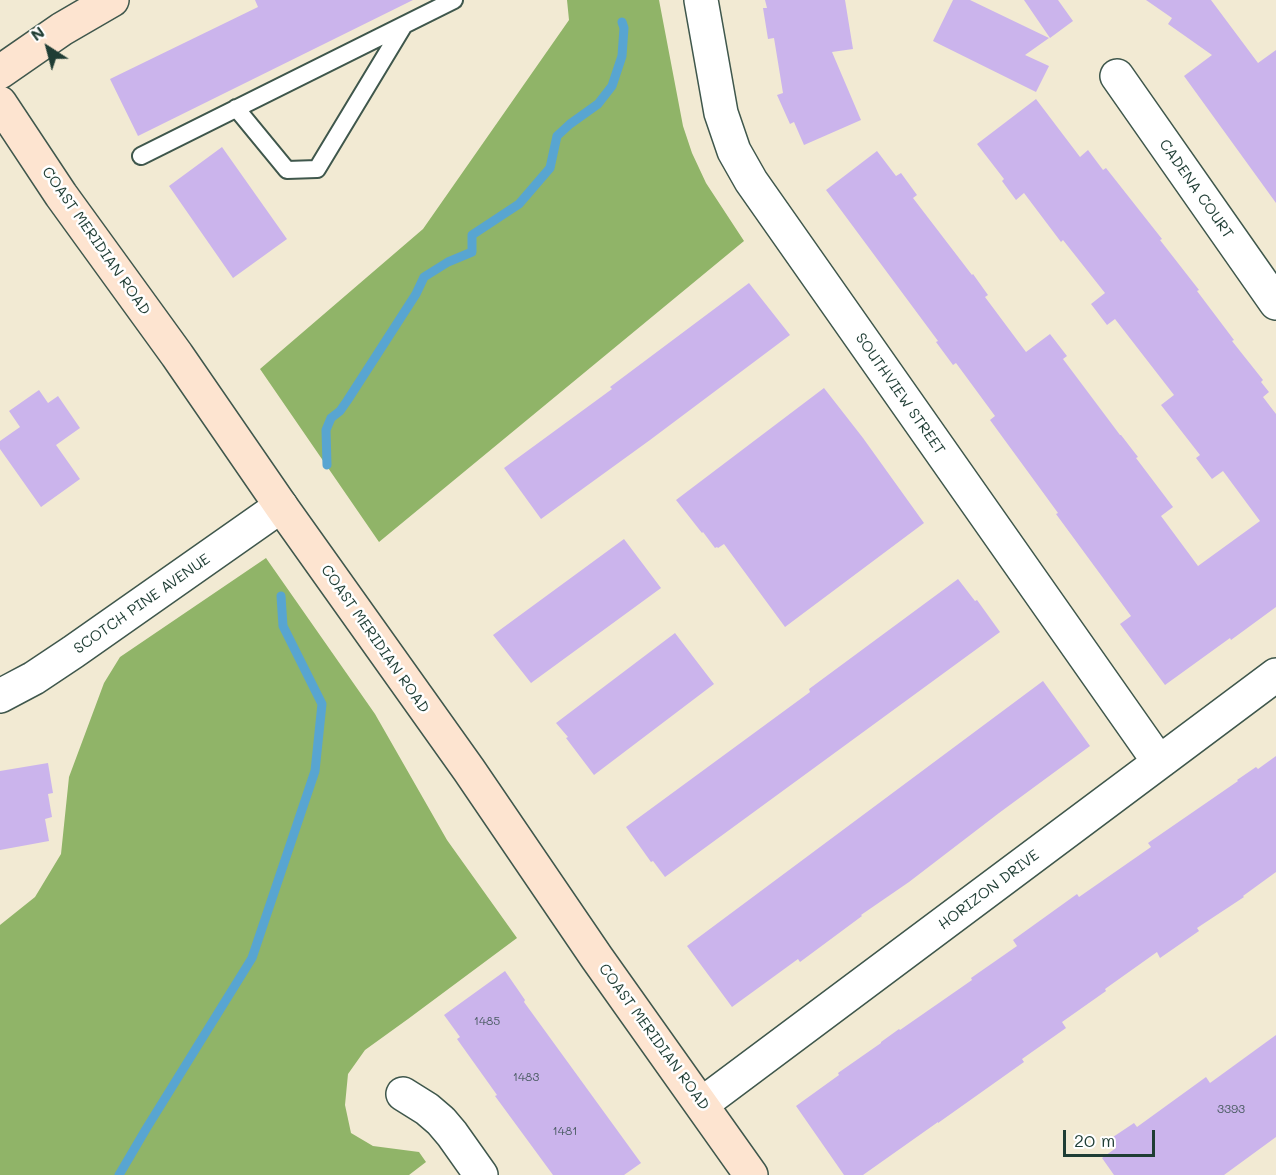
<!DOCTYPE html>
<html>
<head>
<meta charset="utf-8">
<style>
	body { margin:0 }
	#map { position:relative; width:1276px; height:1175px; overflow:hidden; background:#f2ead3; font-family:Mali,sans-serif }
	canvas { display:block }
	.north { position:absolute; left:18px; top:18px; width:60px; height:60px; -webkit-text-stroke:4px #fff; paint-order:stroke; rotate:324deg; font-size:16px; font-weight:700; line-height:24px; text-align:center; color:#1f3d34 }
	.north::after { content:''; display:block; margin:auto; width:21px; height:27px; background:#1f3d34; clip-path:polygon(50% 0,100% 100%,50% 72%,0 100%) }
	.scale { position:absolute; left:1063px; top:1130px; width:92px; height:27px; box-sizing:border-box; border:3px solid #1f3d34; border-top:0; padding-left:8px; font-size:18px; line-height:21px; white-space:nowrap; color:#1f3d34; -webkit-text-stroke:4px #fff; paint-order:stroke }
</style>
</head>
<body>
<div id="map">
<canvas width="1276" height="1175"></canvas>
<div class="north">N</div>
<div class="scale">20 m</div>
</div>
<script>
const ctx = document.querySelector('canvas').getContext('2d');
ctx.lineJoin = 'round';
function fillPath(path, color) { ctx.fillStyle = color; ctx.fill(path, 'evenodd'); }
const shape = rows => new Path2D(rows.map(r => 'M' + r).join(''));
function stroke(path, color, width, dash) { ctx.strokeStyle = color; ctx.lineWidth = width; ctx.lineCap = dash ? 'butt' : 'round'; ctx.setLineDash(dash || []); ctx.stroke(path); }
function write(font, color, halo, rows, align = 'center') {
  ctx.font = font + ' Mali,sans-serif'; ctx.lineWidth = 5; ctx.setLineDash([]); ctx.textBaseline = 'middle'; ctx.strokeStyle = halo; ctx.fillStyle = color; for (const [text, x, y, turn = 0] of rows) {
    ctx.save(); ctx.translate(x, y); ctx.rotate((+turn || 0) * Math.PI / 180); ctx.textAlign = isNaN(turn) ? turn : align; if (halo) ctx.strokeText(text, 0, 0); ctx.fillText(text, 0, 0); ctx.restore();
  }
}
const forest = shape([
	[567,0,659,0,683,126,692,153,706,183,744,241,379,542,260,369,423,229,569,20],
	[266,558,375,714,447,840,517,938,408,1019,365,1050,348,1074,345,1105,351,1133,373,1146,419,1152,426,1162,409,1175,0,1175,0,925,35,897,61,854,69,777,104,683,120,657]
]);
const stream = shape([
	[327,465,326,430,331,418,340,411,347,401,416,294,424,277,448,262,472,252,472,235,519,204,550,168,557,136,570,124,598,104,612,86,622,56,624,28,622,22],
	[119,1175,146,1129,252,958,315,771,322,704,283,626,281,596]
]);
const building = shape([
	[255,0,413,0,138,136,110,79,258,7],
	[765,0,845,0,853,49,832,52,861,120,804,145,794,122,790,124,777,95,783,93,774,38,768,39,763,8,767,8],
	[953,0,970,0,1049,38,1025,55,1049,66,1036,92,933,41],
	[1024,0,1058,0,1073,21,1050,38],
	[1146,0,1211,0,1258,63,1276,50,1276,203,1184,76,1212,55,1168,24,1172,18],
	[1036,99,1080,157,1088,150,1103,170,1106,168,1162,239,1160,240,1199,290,1197,291,1234,340,1232,341,1263,380,1261,382,1269,392,1263,397,1276,414,1276,607,1231,640,1230,638,1165,685,1120,624,1131,616,1056,514,1058,513,990,420,995,416,956,363,953,365,936,342,938,341,826,190,877,151,896,176,901,173,917,195,913,198,972,275,973,274,988,295,985,297,1026,352,1050,334,1067,356,1063,359,1120,435,1121,435,1138,457,1136,458,1173,507,1161,516,1198,566,1260,521,1223,471,1212,479,1196,458,1200,455,1161,405,1174,395,1115,319,1107,325,1091,304,1105,293,1063,240,1061,242,1024,193,1016,200,1002,181,1004,179,977,144],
	[222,147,287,239,233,278,169,186],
	[749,283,790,335,650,440,541,519,504,468,612,389,610,387],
	[824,388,863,438,924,523,785,627,724,544,718,548,717,547,715,548,703,532,702,533,676,500],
	[39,390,48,403,58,396,80,428,56,445,80,479,41,507,0,449,0,441,20,427,9,411],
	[624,539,661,588,531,683,493,635],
	[958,579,975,601,977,600,1000,632,665,877,653,861,651,862,626,827,810,692,809,689],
	[675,633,714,684,594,775,566,738,568,737,556,723],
	[1043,681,1090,746,999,813,909,882,861,915,862,916,800,962,798,959,732,1007,687,946],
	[1276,756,1276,872,1243,896,1244,897,1197,928,1199,931,1160,958,1157,952,1105,989,1106,991,1062,1022,1066,1028,1022,1059,1024,1062,938,1123,938,1122,863,1175,844,1175,796,1106,839,1075,838,1073,881,1043,881,1042,899,1029,900,1030,972,980,971,978,1017,946,1013,940,1077,894,1079,897,1151,847,1148,843,1238,781,1237,780,1256,767,1258,769],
	[48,763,53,793,48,794,52,817,45,819,49,841,0,850,0,771],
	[505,971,525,1000,524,1002,641,1163,624,1175,553,1175,495,1096,497,1095,457,1039,460,1037,444,1015],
	[1276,1035,1276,1137,1224,1175,1114,1175,1102,1158,1116,1148,1110,1139,1134,1123,1137,1127,1206,1077,1210,1083]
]);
const lane = shape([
	[236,108,287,170,317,169,404,25],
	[141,156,454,0]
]);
const street = shape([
	[701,0,721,113,734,151,751,181,1159,762],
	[1117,76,1276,303],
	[0,696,34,678,73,652,281,506],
	[403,1094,427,1109,441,1121,452,1134,481,1175],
	[702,1104,1276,675]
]);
const secondary = shape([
	[0,72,62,29,112,0],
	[0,103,61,195,177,355,281,506,469,770,597,958,751,1175]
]);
const numberNames = [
	["1485",487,1021],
	["1483",526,1077],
	["3393",1231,1109],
	["1481",565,1131]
];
const streetNames = [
	["CADENA COURT",1196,189,55],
	["COAST MERIDIAN ROAD",96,241,55],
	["SOUTHVIEW STREET",900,394,55],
	["SCOTCH PINE AVENUE",142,604,-35],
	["COAST MERIDIAN ROAD",375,639,55],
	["HORIZON DRIVE",989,890,-37],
	["COAST MERIDIAN ROAD",654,1037,54]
];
fillPath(forest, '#90b468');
stroke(stream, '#58a5d1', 9);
fillPath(building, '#cbb4ec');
stroke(lane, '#3f574c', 20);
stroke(street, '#3f574c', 36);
stroke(secondary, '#3f574c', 36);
stroke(lane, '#fff', 16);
stroke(street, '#fff', 33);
stroke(secondary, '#fde4d0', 33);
write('12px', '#4a5b62', null, numberNames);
write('15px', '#1f3d34', '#fff', streetNames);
</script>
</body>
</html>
